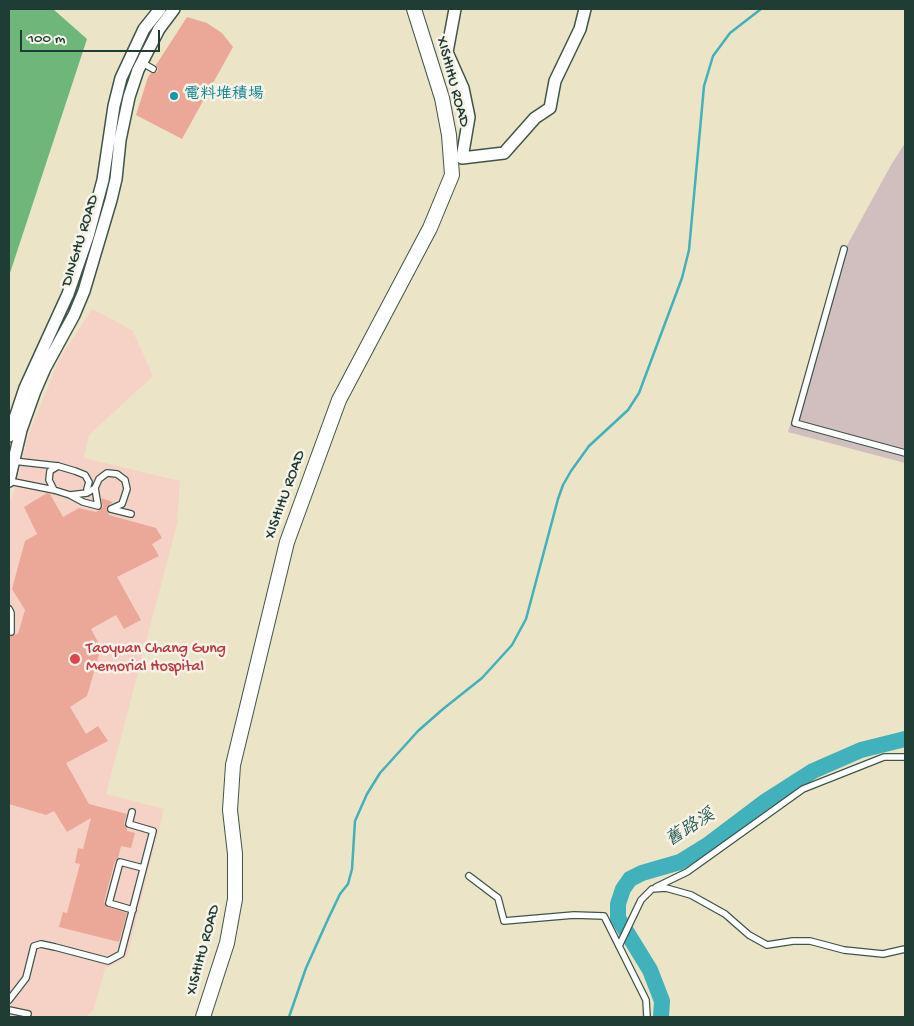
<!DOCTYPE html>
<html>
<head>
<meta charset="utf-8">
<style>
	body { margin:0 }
	#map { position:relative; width:914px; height:1026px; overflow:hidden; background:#ece4c7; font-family:"Gochi Hand",sans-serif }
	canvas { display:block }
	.frame { position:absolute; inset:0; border:10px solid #1f3d34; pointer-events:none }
	.scale { position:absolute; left:20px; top:30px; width:140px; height:22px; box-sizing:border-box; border:2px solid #1f3d34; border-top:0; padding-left:6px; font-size:15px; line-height:18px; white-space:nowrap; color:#1f3d34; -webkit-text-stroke:4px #f7f3e8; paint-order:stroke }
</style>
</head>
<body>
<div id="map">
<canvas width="914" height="1026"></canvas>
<div class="frame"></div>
<div class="scale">100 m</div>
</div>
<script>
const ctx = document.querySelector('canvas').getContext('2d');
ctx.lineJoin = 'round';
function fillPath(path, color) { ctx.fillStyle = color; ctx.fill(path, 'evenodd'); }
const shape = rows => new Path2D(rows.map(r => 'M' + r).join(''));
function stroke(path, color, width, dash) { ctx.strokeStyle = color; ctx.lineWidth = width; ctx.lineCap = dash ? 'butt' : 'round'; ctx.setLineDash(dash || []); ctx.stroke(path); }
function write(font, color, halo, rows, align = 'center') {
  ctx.font = font + ' "Gochi Hand","LXGW WenKai TC",sans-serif'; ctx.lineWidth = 5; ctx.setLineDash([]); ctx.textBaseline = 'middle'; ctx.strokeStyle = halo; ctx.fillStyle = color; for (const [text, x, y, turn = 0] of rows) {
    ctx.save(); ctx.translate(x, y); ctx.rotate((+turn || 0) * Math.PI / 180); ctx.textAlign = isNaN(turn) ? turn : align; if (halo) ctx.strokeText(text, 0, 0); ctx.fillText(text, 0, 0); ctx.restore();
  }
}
const built = shape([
	[92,309,132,330,153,376,89,435,84,458,180,481,177,524,106,794,164,809,127,957,105,969,93,1011,85,1017,9,1017,9,503,13,494,30,430,60,358]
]);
const industrial = shape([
	[905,143,905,463,788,432,839,260,891,165]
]);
const forest = shape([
	[9,9,53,9,87,39,9,276]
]);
const stream = shape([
	[289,1017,306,968,329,917,340,894,348,884,352,869,355,821,367,794,380,773,418,731,443,709,482,678,512,645,526,619,558,499,563,485,571,471,589,446,628,410,639,393,682,278,689,250,704,86,713,56,730,33,761,9]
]);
const river = shape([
	[661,1017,662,1001,650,970,618,918,618,904,623,889,630,879,642,873,680,862,709,844,766,801,813,771,861,750,905,739]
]);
const building = shape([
	[187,17,207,23,222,33,233,47,182,139,136,115,148,77,151,73,157,72,158,69,156,65],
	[47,493,50,494,63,517,79,508,96,512,100,510,103,507,101,498,113,502,106,508,109,515,156,528,162,538,152,544,159,556,117,577,141,620,124,629,116,615,91,629,101,648,87,696,70,707,86,734,98,726,108,741,66,763,89,804,127,814,124,823,127,828,127,831,135,833,131,848,121,846,118,858,115,861,104,902,107,907,127,913,119,942,59,927,63,912,67,913,80,864,75,863,78,848,83,849,91,818,67,832,54,811,46,815,9,804,9,636,18,634,25,610,12,589,25,541,37,534,24,507]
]);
const service = shape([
	[141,62,153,69],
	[844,249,795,423,905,453],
	[13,461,58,466,75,471,85,475,89,482,87,489],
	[9,481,54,490,70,495,83,502,98,506,95,488],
	[54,490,49,480,50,471,58,466],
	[70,495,87,493,95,488,99,479,107,473,117,474,125,480,127,489,122,504,111,509],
	[111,509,131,514],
	[9,609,11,613,11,632],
	[469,876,498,898,504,921,574,915,604,916,646,1000,647,1017],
	[656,887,687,872,803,789,884,757,905,757],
	[133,910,109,903,120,862,143,868],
	[619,946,641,900,652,889,666,888,691,895,725,914,749,935,767,945,793,941,810,941,844,950,883,954,905,949],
	[9,1000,26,978,34,946,41,944,55,947,108,961,121,954,153,831,129,824,132,812],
	[9,1010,28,1014]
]);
const minor = shape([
	[455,9,447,52,463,88,469,117,462,158,504,153,535,118,550,108,555,81,580,29,585,9],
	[9,436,25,388,68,294,88,236,103,180,114,106,121,78,144,29,160,9],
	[9,481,21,430,35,391,45,368,74,315,84,291,111,200,116,179,120,140,129,97,138,70,159,29,174,9]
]);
const tertiary = shape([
	[203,1017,227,943,235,899,235,854,230,810,233,765,287,542,339,400,430,228,452,175,449,135,442,98,414,9]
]);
const markers = [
	[174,96,5,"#0f9aa8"],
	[75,659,6,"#e0444e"]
];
const streetNames = [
	["XISHIHU ROAD",452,82,75],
	["DINGHU ROAD",81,241,-73],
	["XISHIHU ROAD",286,495,-70],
	["XISHIHU ROAD",204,950,-75]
];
const cultureNames = [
	["電料堆積場",184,96]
];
const healthNames = [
	["Taoyuan Chang Gung",86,650],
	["Memorial Hospital",86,668]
];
const waterNames = [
	["舊路溪",691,829,-32]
];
fillPath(built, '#f6d1c6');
fillPath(industrial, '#d1bfbf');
fillPath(forest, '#6fb67a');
stroke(stream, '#41b1bb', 2.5);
stroke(river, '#41b1bb', 16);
fillPath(building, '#eba899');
stroke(service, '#3e564a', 8);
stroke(minor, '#3e564a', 14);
stroke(tertiary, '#3e564a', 16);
stroke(service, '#fff', 5.5);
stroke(minor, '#fff', 11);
stroke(tertiary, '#fff', 14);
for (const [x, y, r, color] of markers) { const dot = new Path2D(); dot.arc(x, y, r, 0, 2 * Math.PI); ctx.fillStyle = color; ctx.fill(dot); stroke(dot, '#f7f3e8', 2); }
write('16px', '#1f3d34', '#f7f3e8', streetNames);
write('16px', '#0d838f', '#f7f3e8', cultureNames, 'left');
write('16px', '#be3a42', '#f7f3e8', healthNames, 'left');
write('italic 18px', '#285a56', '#f7f3e8', waterNames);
</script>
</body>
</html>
